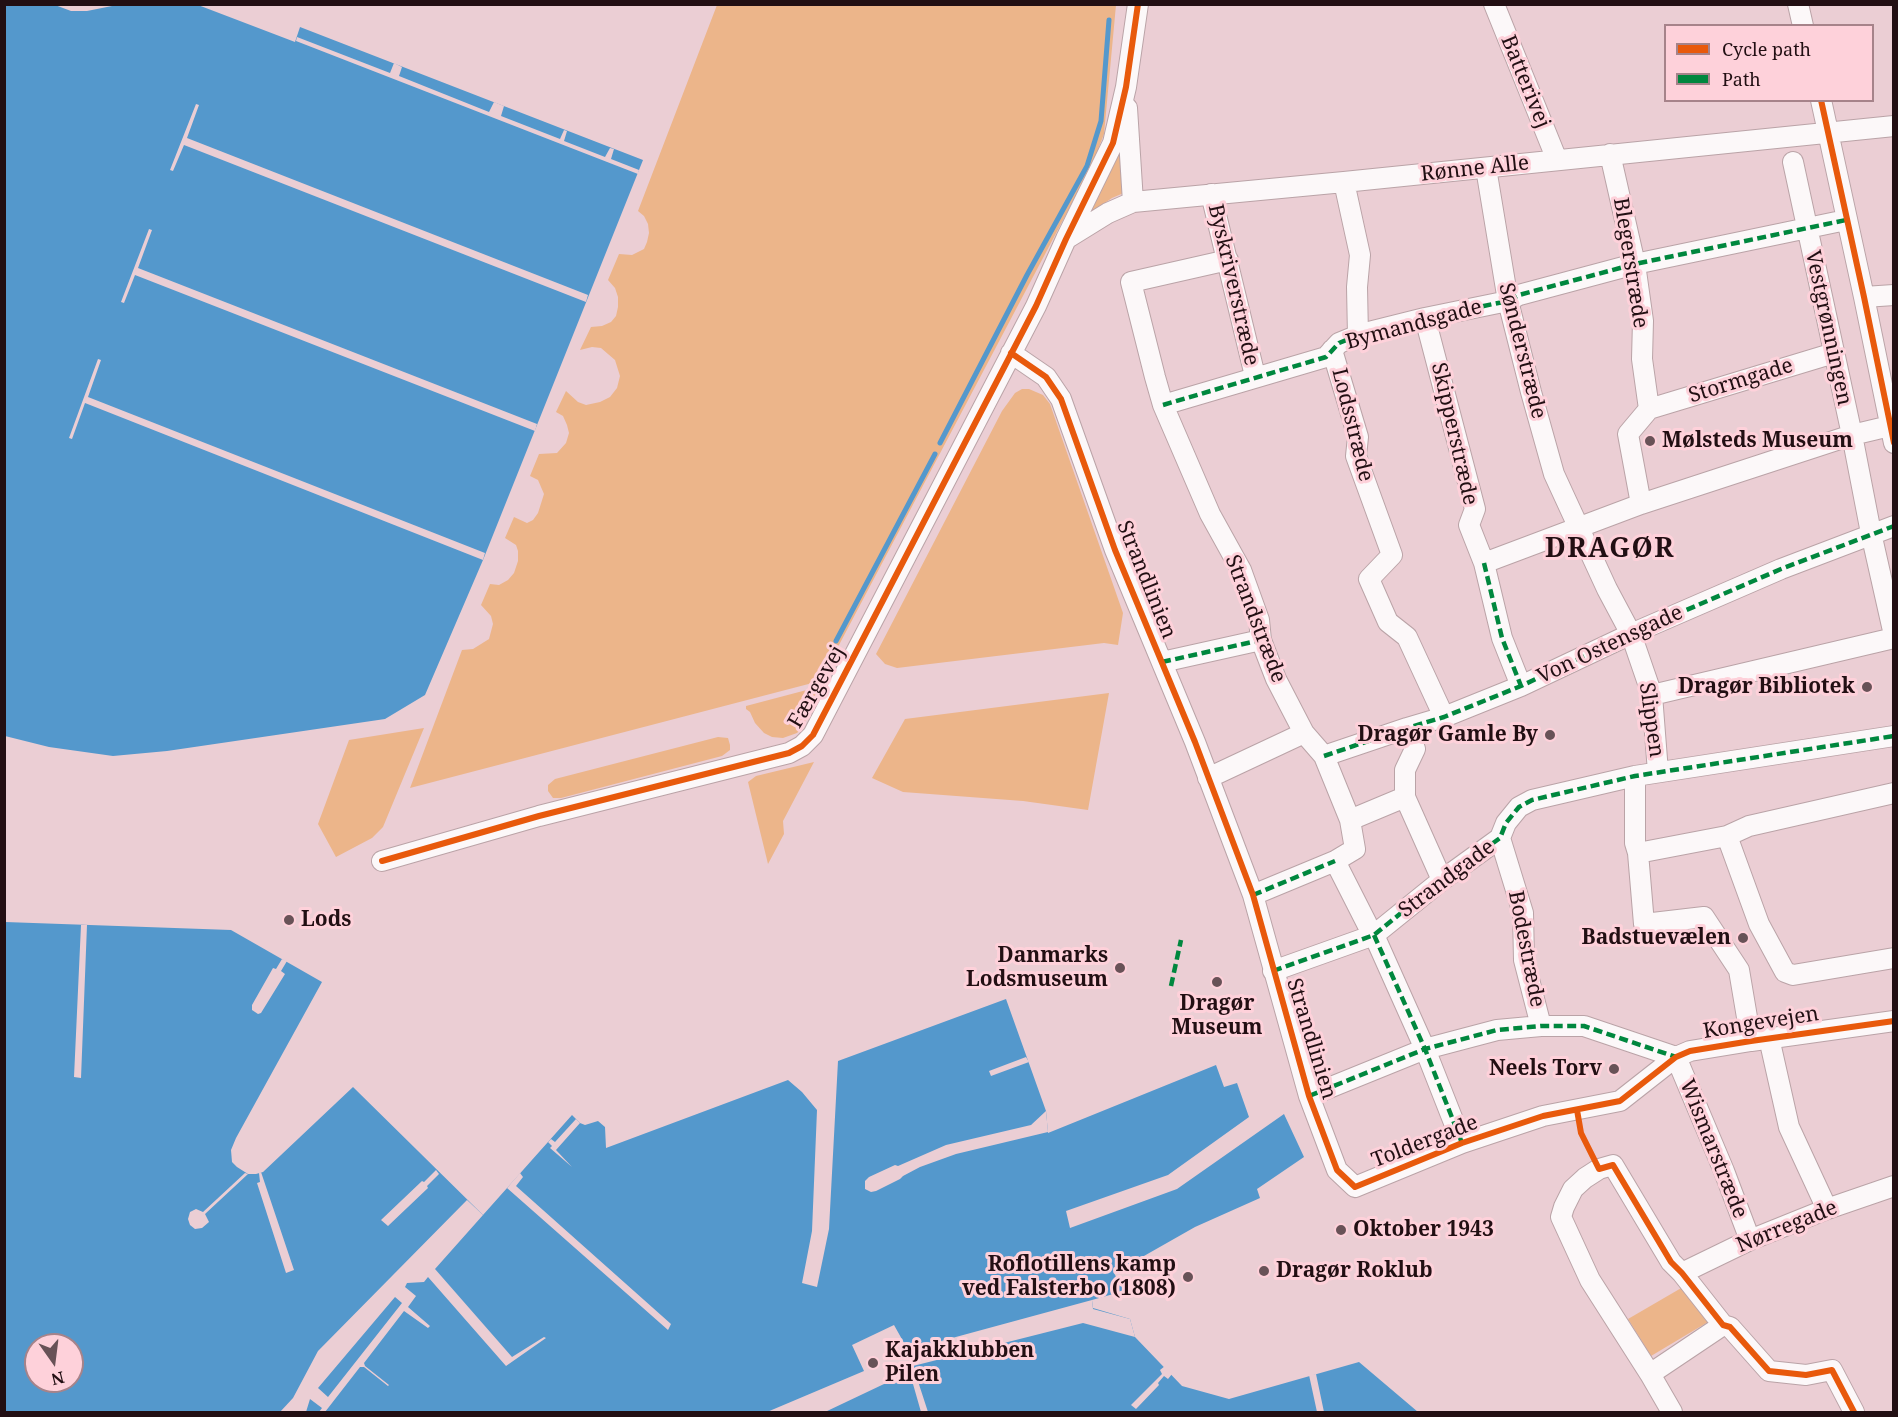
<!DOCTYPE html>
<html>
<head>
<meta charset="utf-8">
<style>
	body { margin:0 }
	#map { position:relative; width:1898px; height:1417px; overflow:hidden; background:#ebced4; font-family:"Noto Serif",serif }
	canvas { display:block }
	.frame { position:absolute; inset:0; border:6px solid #220f13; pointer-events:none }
	.legend { position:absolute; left:1664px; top:24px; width:210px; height:78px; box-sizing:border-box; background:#fed1da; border:2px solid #a6838a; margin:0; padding:8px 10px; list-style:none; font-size:18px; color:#220f13 }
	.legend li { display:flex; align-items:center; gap:12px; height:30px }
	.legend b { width:30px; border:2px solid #a6838a }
	.north { position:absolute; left:24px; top:1333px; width:60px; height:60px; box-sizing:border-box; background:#fed1da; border:2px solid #a6838a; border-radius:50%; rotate:166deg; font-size:16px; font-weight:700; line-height:24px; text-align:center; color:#220f13 }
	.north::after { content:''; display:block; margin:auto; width:21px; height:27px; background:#685257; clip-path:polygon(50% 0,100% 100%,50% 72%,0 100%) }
</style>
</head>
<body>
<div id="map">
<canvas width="1898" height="1417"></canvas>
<div class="frame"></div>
<ul class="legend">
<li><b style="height:8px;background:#e8590c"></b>Cycle path</li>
<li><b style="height:8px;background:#00873e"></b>Path</li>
</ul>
<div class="north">N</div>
</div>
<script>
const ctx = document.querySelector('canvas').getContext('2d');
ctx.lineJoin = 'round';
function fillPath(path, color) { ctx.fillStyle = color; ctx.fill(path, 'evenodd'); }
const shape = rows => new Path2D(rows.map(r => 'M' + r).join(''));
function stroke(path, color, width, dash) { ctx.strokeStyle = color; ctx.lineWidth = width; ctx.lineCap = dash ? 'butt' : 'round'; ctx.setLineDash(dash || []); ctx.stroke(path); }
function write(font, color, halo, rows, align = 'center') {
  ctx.font = font + ' "Noto Serif",serif'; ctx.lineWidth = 6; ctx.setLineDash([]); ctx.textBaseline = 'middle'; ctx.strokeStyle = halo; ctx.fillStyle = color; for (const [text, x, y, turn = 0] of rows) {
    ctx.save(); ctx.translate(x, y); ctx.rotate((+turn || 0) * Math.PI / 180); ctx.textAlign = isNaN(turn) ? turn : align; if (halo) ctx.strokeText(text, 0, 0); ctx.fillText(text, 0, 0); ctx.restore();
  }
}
const green = shape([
	[717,5,1116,5,1104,134,1092,165,820,681,410,788,462,650,473,649,489,639,493,624,491,616,481,605,490,584,499,585,508,580,514,573,518,561,518,551,516,545,505,538,514,517,527,523,533,520,538,513,544,494,538,480,530,476,539,454,557,453,566,443,569,433,567,425,563,416,556,412,566,391,578,402,586,405,600,402,610,397,617,388,620,376,615,360,601,348,592,347,580,350,591,327,602,326,611,322,616,316,618,307,618,297,615,288,608,280,619,254,632,255,644,249,647,242,649,233,648,224,644,216,638,211],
	[1120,140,1126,192,1112,198,1090,213],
	[1022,389,1029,389,1043,395,1050,404,1123,613,1118,645,1104,643,897,668,885,664,876,654,1002,411,1015,393],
	[818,687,822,690,801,729,797,733,783,738,772,737,764,733,755,723,750,712,746,709,746,706],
	[1109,693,1088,810,1023,801,903,792,872,778,905,719],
	[424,728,383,827,372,838,336,857,318,824,349,740],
	[718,737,728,738,730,745,730,750,722,756,561,798,553,798,548,791,548,785,555,779],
	[814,762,783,821,784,834,768,864,748,782,756,776],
	[1683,1287,1708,1322,1651,1356,1628,1319]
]);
const water = shape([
	[4,5,198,5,295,42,300,27,643,160,483,560,425,695,385,719,167,751,113,756,49,747,5,736],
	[5,922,231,930,322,982,236,1138,231,1150,232,1162,237,1167,248,1174,256,1174,263,1172,353,1087,483,1215,572,1115,580,1123,585,1125,598,1121,605,1127,606,1148,788,1080,802,1092,817,1110,812,1231,802,1283,817,1287,829,1229,838,1061,1006,999,1046,1111,1048,1133,1216,1065,1224,1087,1237,1083,1249,1117,1168,1175,1066,1211,1070,1228,1177,1189,1284,1114,1304,1157,1257,1189,1260,1198,1195,1227,1114,1273,1124,1291,1092,1300,1093,1308,1130,1319,1135,1337,1182,1386,1229,1399,1359,1362,1418,1412,5,1412],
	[36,1345,72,1345,72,1381,36,1381]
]);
const pier = shape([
	[55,5,55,4,117,5,87,11,71,11],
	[297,37,390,73,394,63,402,67,399,76,489,112,494,102,504,106,501,116,560,139,564,130,567,131,564,141,605,157,610,148,614,149,611,159,639,170,638,174,296,41],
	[196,104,199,105,187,138,588,295,586,302,184,145,173,171,170,170],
	[149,229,152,230,138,268,537,424,535,431,135,275,124,303,121,302],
	[98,359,101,360,88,397,485,553,483,560,85,403,72,439,69,438],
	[81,925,87,925,81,1078,74,1077],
	[282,959,287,961,281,971,285,974,261,1013,258,1014,252,1010,252,1005,273,968,276,969],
	[1026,1057,1029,1062,991,1076,989,1071],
	[1046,1111,1048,1132,956,1154,920,1167,903,1176,900,1179,876,1191,871,1192,865,1189,865,1181,869,1177,895,1165,898,1166,946,1145,1031,1125],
	[576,1119,580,1123,556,1150,572,1167,550,1148,552,1146,548,1142,551,1139,555,1142],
	[436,1170,439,1174,427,1186,428,1188,388,1226,381,1220,422,1181,424,1182],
	[261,1172,294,1270,286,1273,257,1183,260,1182,259,1173],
	[245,1173,248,1174,205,1214,209,1222,202,1228,195,1229,190,1225,188,1219,190,1212,196,1209,203,1212],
	[520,1173,523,1177,516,1186,671,1324,668,1330,507,1188],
	[467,1200,483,1215,435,1269,512,1357,544,1337,546,1338,506,1366,428,1277,424,1282,407,1283,405,1287,416,1296,408,1307,430,1326,428,1328,404,1311,364,1363,365,1366,389,1385,388,1386,364,1367,360,1367,325,1412,319,1412,322,1408,310,1399,306,1412,280,1412,293,1398,318,1351],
	[395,1297,402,1303,328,1397,318,1388],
	[1092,1300,1093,1309,1130,1319,1135,1337,1083,1323,913,1366,928,1412,921,1412,909,1370,903,1375,825,1412,767,1412,864,1371,852,1345,894,1325,908,1350],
	[1165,1366,1172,1374,1168,1379,1164,1376,1158,1383,1159,1385,1136,1409,1131,1405,1162,1374,1160,1370],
	[1316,1374,1324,1412,1317,1412,1309,1375]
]);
const stream = shape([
	[940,443,1027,275,1087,166,1101,121,1109,20],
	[836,641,935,454]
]);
const minor = shape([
	[1494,4,1557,160],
	[1798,4,1803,26],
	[1821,100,1864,297,1894,443],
	[1127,108,1133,202],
	[1610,154,1635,264,1643,321,1642,359,1649,409],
	[1793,162,1852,435,1871,533,1894,635],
	[1486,168,1508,301,1531,392,1554,474,1607,589,1631,634,1652,695,1658,772],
	[1344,182,1360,255,1357,287,1358,336],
	[1211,194,1255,376],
	[1066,239,1108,213,1133,202,1344,182,1894,126],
	[1228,260,1131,282,1155,377,1163,405,1210,514,1241,570,1259,620,1261,640,1276,679,1304,733,1324,756,1350,820,1355,849,1335,861,1367,924,1374,935,1425,1049,1462,1143],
	[1864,297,1894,295],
	[1425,318,1475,509,1469,525,1484,563,1502,638,1521,686],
	[1332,350,1358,437,1356,456,1392,555,1369,579,1388,622,1407,637,1444,717],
	[1011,353,1046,377,1061,399,1115,550,1195,742,1253,895,1309,1096,1337,1170,1355,1187,1462,1143,1543,1116,1620,1101,1676,1057,1690,1051,1751,1041,1894,1021],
	[1163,405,1326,357,1339,343,1361,334,1425,318,1508,301,1519,295,1635,264,1846,220],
	[1649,409,1834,353],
	[1641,504,1628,434,1649,409],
	[1484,563,1641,504,1852,435,1894,425],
	[1162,662,1261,640],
	[1652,695,1894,638],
	[1407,728,1415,749,1405,770,1405,797,1442,880],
	[1324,756,1407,728,1444,717,1521,686,1631,634,1781,569,1894,526],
	[1635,776,1635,843,1638,853,1644,924,1704,917,1739,970,1751,1041],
	[1208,778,1304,733],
	[1350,820,1405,797],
	[1727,836,1749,826,1894,793],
	[1500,838,1523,913,1524,960,1541,1026],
	[1638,853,1727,836,1759,924,1785,972,1793,975,1894,958],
	[382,861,539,816,789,753,802,746,813,735,1036,306,1066,239,1113,143,1126,87,1138,4],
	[1253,895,1335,861],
	[1273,971,1374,935,1442,880,1500,838,1506,823,1519,807,1532,800,1635,776,1894,736],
	[1769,1038,1789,1127,1827,1209],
	[1676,1057,1724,1171,1750,1240],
	[1309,1096,1425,1049,1497,1030,1541,1026,1584,1026,1676,1057],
	[1682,1273,1750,1240,1827,1209,1894,1186],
	[1650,1374,1723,1325],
	[1672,1412,1650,1374,1590,1280,1561,1217,1564,1207,1573,1189,1585,1178,1599,1169,1613,1165,1671,1262,1682,1273,1723,1325,1730,1327,1769,1371,1806,1375,1832,1370,1854,1412]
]);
const quiet = shape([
	[1163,405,1326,357,1339,343,1361,334,1425,318,1508,301,1519,295,1635,264,1846,220],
	[1484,563,1502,638,1521,686],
	[1162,662,1261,640],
	[1324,756,1407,728,1444,717,1521,686,1631,634,1781,569,1894,526],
	[1253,895,1335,861],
	[1374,935,1425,1049,1462,1143],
	[1273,971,1374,935,1442,880,1500,838,1506,823,1519,807,1532,800,1635,776,1894,736],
	[1171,986,1181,940],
	[1309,1096,1425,1049,1497,1030,1541,1026,1584,1026,1676,1057]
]);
const cycleway = shape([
	[1821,100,1864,297,1894,443],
	[1011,353,1046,377,1061,399,1115,550,1195,742,1253,895,1309,1096,1337,1170,1355,1187,1462,1143,1543,1116,1620,1101,1676,1057,1690,1051,1751,1041,1894,1021],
	[382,861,539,816,789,753,802,746,813,735,1036,306,1066,239,1113,143,1126,87,1138,4],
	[1577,1110,1581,1133,1599,1169,1613,1165,1671,1262,1682,1273,1723,1325,1730,1327,1769,1371,1806,1375,1832,1370,1854,1412]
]);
const markers = [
	[1650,441,6,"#685257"],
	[1867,687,6,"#685257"],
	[1550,735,6,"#685257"],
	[289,920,6,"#685257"],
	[1743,938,6,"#685257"],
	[1120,968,6,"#685257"],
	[1217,982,6,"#685257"],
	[1614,1069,6,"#685257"],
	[1341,1230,6,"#685257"],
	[1264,1271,6,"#685257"],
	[1188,1277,6,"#685257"],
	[873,1363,6,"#685257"]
];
const streetNames = [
	["Batterivej",1525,82,68],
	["Rønne Alle",1475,169,-6],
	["Blegerstræde",1630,263,81],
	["Byskriverstræde",1233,285,77],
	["Bymandsgade",1414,325,-15],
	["Vestgrønningen",1828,328,78],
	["Sønderstræde",1522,351,76],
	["Stormgade",1741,381,-17],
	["Lodsstræde",1352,425,76],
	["Skipperstræde",1454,434,77],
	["Strandlinien",1146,580,68],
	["Strandstræde",1255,619,69],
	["Von Ostensgade",1610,645,-25],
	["Færgevej",817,687,-60],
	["Slippen",1651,720,82],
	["Strandgade",1447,879,-37],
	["Bodestræde",1526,949,79],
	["Kongevejen",1761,1023,-9],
	["Strandlinien",1311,1039,73],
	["Toldergade",1425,1142,-21],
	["Wismarstræde",1713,1149,68],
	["Nørregade",1787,1227,-22]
];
const poiNames = [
	["Mølsteds Museum",1662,441,"left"],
	["Dragør Bibliotek",1855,687],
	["Dragør Gamle By",1538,735],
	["Lods",301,920,"left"],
	["Badstuevælen",1731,938],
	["Danmarks",1108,956],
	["Lodsmuseum",1108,980],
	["Dragør",1217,1004,"center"],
	["Museum",1217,1028,"center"],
	["Neels Torv",1602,1069],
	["Oktober 1943",1353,1230,"left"],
	["Roflotillens kamp",1176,1265],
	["ved Falsterbo (1808)",1176,1289],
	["Dragør Roklub",1276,1271,"left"],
	["Kajakklubben",885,1351,"left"],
	["Pilen",885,1375,"left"]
];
const districtNames = [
	["DRAGØR",1610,549]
];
fillPath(green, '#ecb58a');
fillPath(water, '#5498cc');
fillPath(pier, '#ebced4');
stroke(stream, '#5498cc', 5);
stroke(minor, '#baa3a7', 22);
stroke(minor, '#fcf8f9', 20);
stroke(quiet, '#00873e', 4.5, [9, 4.5]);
stroke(cycleway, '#e8590c', 6);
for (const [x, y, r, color] of markers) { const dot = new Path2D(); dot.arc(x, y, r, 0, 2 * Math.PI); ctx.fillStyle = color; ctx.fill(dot); stroke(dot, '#fed1da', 2); }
write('21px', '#220f13', '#fed1da', streetNames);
write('bold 21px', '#220f13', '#fed1da', poiNames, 'right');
ctx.letterSpacing = '1.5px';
write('bold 27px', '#220f13', '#fed1da', districtNames);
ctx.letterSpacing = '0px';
</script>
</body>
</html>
